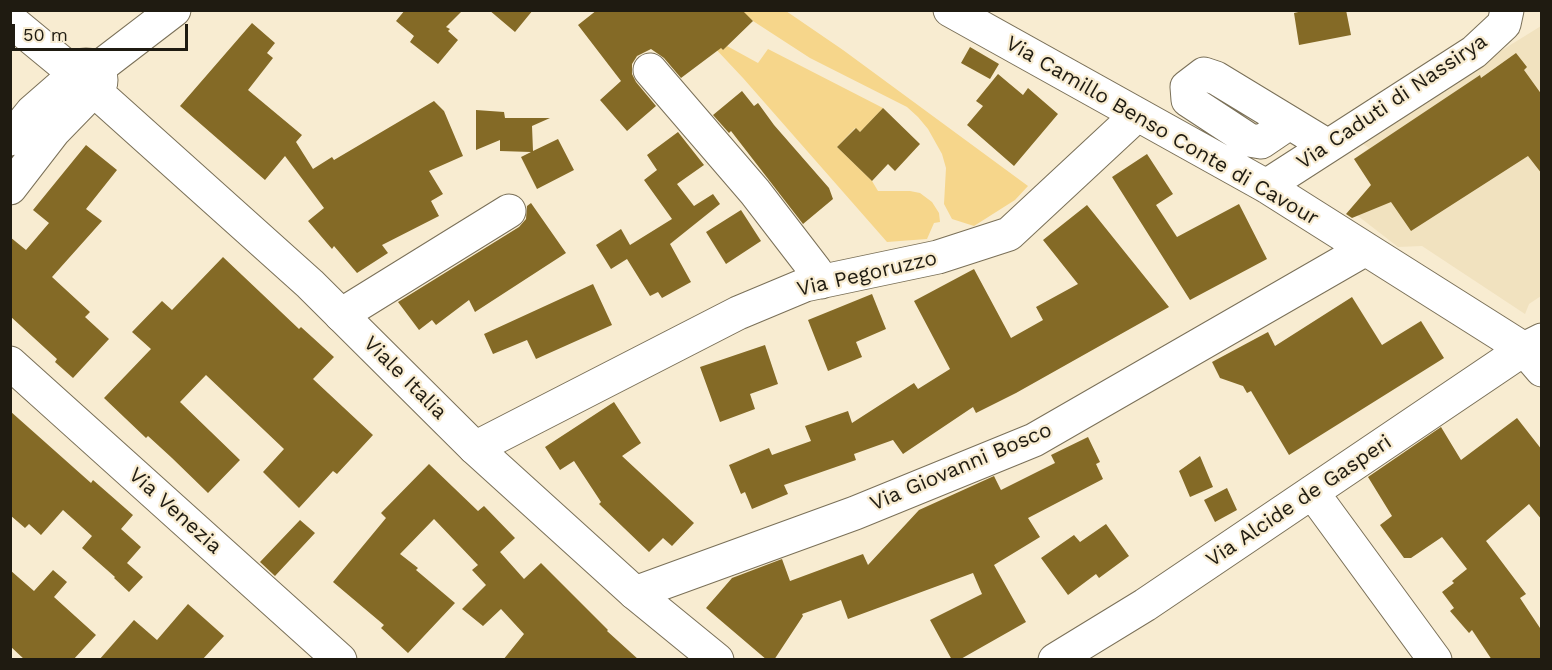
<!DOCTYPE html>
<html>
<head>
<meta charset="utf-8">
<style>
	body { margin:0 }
	#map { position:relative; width:1552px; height:670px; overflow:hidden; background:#f8ecd1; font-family:"Work Sans",sans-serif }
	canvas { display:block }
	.frame { position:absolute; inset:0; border:12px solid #1f1b11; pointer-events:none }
	.scale { position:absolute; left:12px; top:24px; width:176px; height:27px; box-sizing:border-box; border:3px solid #1f1b11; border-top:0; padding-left:8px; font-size:18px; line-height:21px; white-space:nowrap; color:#1f1b11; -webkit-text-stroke:4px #f8ecd1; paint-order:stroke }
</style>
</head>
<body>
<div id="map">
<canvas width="1552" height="670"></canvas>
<div class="frame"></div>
<div class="scale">50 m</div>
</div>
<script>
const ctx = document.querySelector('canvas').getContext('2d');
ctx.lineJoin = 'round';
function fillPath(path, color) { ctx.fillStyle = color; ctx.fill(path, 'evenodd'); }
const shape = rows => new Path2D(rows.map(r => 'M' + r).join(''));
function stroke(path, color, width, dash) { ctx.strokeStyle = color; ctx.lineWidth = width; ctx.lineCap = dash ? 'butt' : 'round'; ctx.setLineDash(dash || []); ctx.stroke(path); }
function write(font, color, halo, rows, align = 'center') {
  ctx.font = font + ' "Work Sans",sans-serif'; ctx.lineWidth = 4.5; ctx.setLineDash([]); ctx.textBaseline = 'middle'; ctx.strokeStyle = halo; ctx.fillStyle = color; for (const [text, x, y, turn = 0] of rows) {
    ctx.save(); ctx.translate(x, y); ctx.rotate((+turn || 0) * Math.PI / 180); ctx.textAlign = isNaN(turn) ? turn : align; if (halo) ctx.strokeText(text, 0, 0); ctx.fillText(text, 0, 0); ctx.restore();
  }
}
const built = shape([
	[1541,26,1541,296,1529,304,1525,314,1422,246,1398,247,1358,216,1352,207,1371,185,1354,159,1369,148,1357,140]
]);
const green = shape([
	[680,11,684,11,723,50,727,46,758,63,768,49,883,108,860,132,855,128,837,147,872,181,878,191,910,191,920,193,932,202,939,213,940,222,934,223,927,239,887,242,743,78],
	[742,11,786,11,843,50,1028,186,1015,200,974,226,952,219,944,204,946,168,942,154,928,129,918,117,907,107,810,58,753,21]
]);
const building = shape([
	[405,10,463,10,446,27,450,29,448,31,458,40,438,64,410,42,414,36,396,21],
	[489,10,533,10,515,32],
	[597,10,742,10,753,21,723,50,721,48,681,78,664,58,651,49,637,56,632,64,632,74,636,82,656,106,627,131,600,100,621,81,578,25],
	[1307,10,1346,10,1351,35,1299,45,1294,13],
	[252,23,275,43,267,53,273,58,248,90,302,135,296,142,313,169,332,157,334,160,434,101,444,111,463,156,429,171,443,194,431,201,439,216,382,245,388,253,357,273,334,246,332,249,308,221,324,208,285,156,265,180,180,106],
	[970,47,999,64,990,79,961,63],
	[1516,53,1527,67,1524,70,1542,95,1542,174,1528,156,1411,231,1391,202,1352,218,1346,214,1371,185,1354,159,1480,75,1481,78],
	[998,74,1023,95,1028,88,1058,114,1014,166,967,125,983,106,976,101],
	[742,91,754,106,758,103,774,125,829,188,833,199,803,224,731,131,729,133,713,115],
	[883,108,920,144,895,171,888,164,872,181,837,147,856,128,860,132],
	[476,110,504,112,505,118,550,118,532,126,533,151,558,139,574,170,537,189,521,157,531,152,500,151,500,140,476,150],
	[678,132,704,165,677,184,694,206,713,194,720,204,670,244,691,282,662,298,658,292,650,296,627,259,611,269,596,245,621,229,630,245,672,219,644,180,657,170,647,155],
	[86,145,117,170,86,209,102,221,52,277,90,312,85,317,109,339,73,378,55,362,57,359,10,316,10,237,26,250,49,223,33,210],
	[1147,154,1173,194,1156,205,1177,237,1239,204,1267,259,1190,300,1112,177],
	[531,203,566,253,475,312,469,300,436,325,432,320,419,330,398,302,519,227,526,219,527,206],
	[1087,205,1169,307,1016,393,976,413,973,407,903,454,893,440,854,454,856,460,784,485,788,494,752,509,745,492,741,494,729,465,769,448,772,455,811,441,805,426,848,411,852,423,914,383,918,389,950,369,914,301,974,269,1011,338,1043,320,1036,307,1078,284,1043,240],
	[741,210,761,241,726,264,706,232],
	[223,257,299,329,301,327,334,357,313,379,373,435,337,474,333,471,299,508,263,472,284,449,206,375,180,402,240,460,208,493,172,458,148,436,146,438,104,398,151,349,132,332,162,301,172,310],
	[593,284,612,325,536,359,527,340,493,354,484,334],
	[872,294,886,329,856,342,862,357,828,371,808,320],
	[1352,297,1382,345,1421,321,1444,358,1289,455,1251,391,1247,393,1243,386,1220,378,1212,362,1268,332,1275,346],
	[765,345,778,384,750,394,755,409,720,422,700,367],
	[614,402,641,443,622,456,694,523,672,546,663,538,649,552,599,504,601,502,574,461,560,470,545,447],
	[10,411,91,483,93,480,133,515,121,529,141,547,127,563,143,577,129,592,114,578,115,577,82,548,92,536,63,510,41,535,29,524,25,528,10,515],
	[1517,418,1542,450,1542,520,1529,504,1486,541,1526,594,1520,598,1542,631,1542,660,1492,660,1472,630,1469,633,1450,611,1454,608,1442,592,1454,583,1452,581,1467,569,1442,537,1411,558,1404,558,1380,525,1392,516,1368,477,1441,427,1461,460],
	[1088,437,1100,462,1096,464,1103,479,1028,518,1040,537,994,565,1026,622,959,660,952,660,930,620,982,594,973,573,848,619,841,600,802,614,803,616,774,660,767,660,706,608,732,578,782,559,790,581,863,554,868,565,919,510,994,476,1001,490,1055,463,1051,455],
	[1200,456,1213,487,1190,497,1179,471],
	[429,464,478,511,484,506,515,538,500,552,524,579,541,563,608,630,607,631,639,660,503,660,524,634,501,609,483,626,462,609,486,585,472,570,478,565,434,519,400,554,418,568,416,570,455,603,408,653,381,628,384,625,333,582,386,518,381,513],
	[1227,488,1237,510,1215,522,1204,500],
	[300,520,315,533,275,576,260,562],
	[1106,524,1129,556,1099,578,1096,574,1068,595,1041,558,1074,535,1080,542],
	[10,570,34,591,53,570,67,582,54,597,96,635,73,660,25,660,10,646],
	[188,604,224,636,202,660,99,660,134,620,157,640]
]);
const minor = shape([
	[950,10,1266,186,1524,349,1542,370],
	[97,69,174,10],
	[650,70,755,192,815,270,821,282],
	[1289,123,1261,142,1249,140,1188,100,1187,87,1204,74,1216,78,1328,146],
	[10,139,32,112,71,78],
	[1266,186,1474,52,1504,24,1507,10],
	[10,188,54,131,89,95],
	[341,315,509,211],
	[10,363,340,660],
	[475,448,738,313,805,285,938,257,1009,234,1137,115],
	[1312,492,1435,660],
	[635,593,855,513,1034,440,1364,250],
	[1055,660,1145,605,1524,349,1542,340]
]);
const major = shape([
	[10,20,73,72],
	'71 80a15 15 0 1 1 30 0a15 15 0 1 1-30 0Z',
	[96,92,310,284,475,448,635,593,717,660]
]);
const streetNames = [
	["Via Caduti di Nassirya",1392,102,-34],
	["Via Camillo Benso Conte di Cavour",1162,131,30],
	["Via Pegoruzzo",867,274,-13],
	["Viale Italia",405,378,45],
	["Via Giovanni Bosco",961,467,-23],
	["Via Alcide de Gasperi",1299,501,-34],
	["Via Venezia",175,511,42]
];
fillPath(built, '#f1e2bf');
fillPath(green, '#f6d68b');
fillPath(building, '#846a26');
stroke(minor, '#7a7058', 35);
stroke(major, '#7a7058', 35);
stroke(minor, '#fff', 33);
stroke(major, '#fff', 33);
write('21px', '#1f1b11', '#f8ecd1', streetNames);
</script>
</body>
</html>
